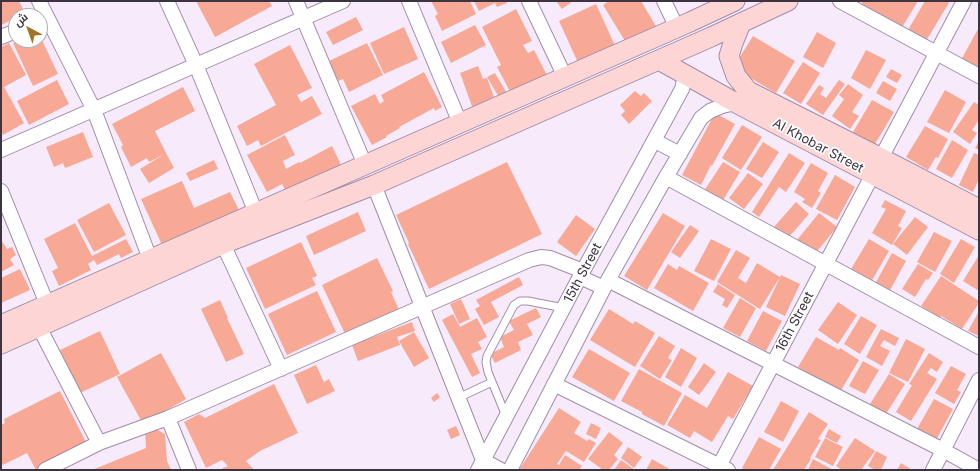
<!DOCTYPE html>
<html>
<head>
<meta charset="utf-8">
<style>
	body { margin:0 }
	#map { position:relative; width:980px; height:471px; overflow:hidden; background:#f6eafb; font-family:Inter,Cairo,sans-serif }
	canvas { display:block }
	.frame { position:absolute; inset:0; border:2px solid #3c3440; pointer-events:none }
	.north { position:absolute; left:8px; top:8px; width:40px; height:40px; box-sizing:border-box; background:#fff; border:1px solid #b1aeb3; border-radius:50%; rotate:319deg; font-size:11px; font-weight:700; line-height:16px; text-align:center; color:#3c3440 }
	.north::after { content:''; display:block; margin:auto; width:14px; height:18px; background:#a37127; clip-path:polygon(50% 0,100% 100%,50% 72%,0 100%) }
</style>
</head>
<body>
<div id="map">
<canvas width="980" height="471"></canvas>
<div class="frame"></div>
<div class="north">ش</div>
</div>
<script>
const ctx = document.querySelector('canvas').getContext('2d');
ctx.lineJoin = 'round';
function fillPath(path, color) { ctx.fillStyle = color; ctx.fill(path, 'evenodd'); }
const shape = rows => new Path2D(rows.map(r => 'M' + r).join(''));
function stroke(path, color, width, dash) { ctx.strokeStyle = color; ctx.lineWidth = width; ctx.lineCap = dash ? 'butt' : 'round'; ctx.setLineDash(dash || []); ctx.stroke(path); }
function write(font, color, halo, rows, align = 'center') {
  ctx.font = font + ' Inter,sans-serif'; ctx.lineWidth = 3.5; ctx.setLineDash([]); ctx.textBaseline = 'middle'; ctx.strokeStyle = halo; ctx.fillStyle = color; for (const [text, x, y, turn = 0] of rows) {
    ctx.save(); ctx.translate(x, y); ctx.rotate((+turn || 0) * Math.PI / 180); ctx.textAlign = isNaN(turn) ? turn : align; if (halo) ctx.strokeText(text, 0, 0); ctx.fillText(text, 0, 0); ctx.restore();
  }
}
const building = shape([
	[1,1,19,1,25,13,19,16,16,16,16,18,1,25],
	[196,1,269,1,272,6,215,37],
	[431,1,470,1,476,14,442,31,435,16,438,14],
	[474,1,506,1,507,3,497,7,495,3,479,11],
	[556,1,573,1,562,9],
	[609,1,641,1,657,28,628,46,603,5],
	[861,1,918,1,901,29,864,7],
	[925,1,950,1,926,41,908,30],
	[596,4,617,50,580,67,559,21],
	[516,9,532,41,523,45,528,53,534,50,550,81,514,99,497,67,501,65,482,27],
	[356,17,363,30,333,45,326,32],
	[475,25,486,45,451,63,441,42],
	[404,27,418,59,384,74,370,43],
	[978,29,979,29,979,69,961,60],
	[817,32,836,43,823,68,803,57],
	[40,36,58,74,33,86,13,43,20,40,40,40],
	[753,36,795,61,776,93,733,68],
	[9,43,26,75,4,87,24,123,3,135,1,131,1,47],
	[367,43,383,75,349,92,343,79,338,81,329,61],
	[290,45,312,88,297,95,301,102,312,96,322,114,261,146,258,140,247,146,237,126,276,105,254,64],
	[866,50,886,60,870,89,851,78],
	[803,62,820,73,801,104,783,93],
	[478,66,483,79,487,78,494,97,489,99,491,105,474,112,460,73],
	[891,69,902,75,897,83,886,77],
	[424,72,442,107,435,111,434,108,399,127,400,128,386,136,387,137,372,145,351,106,375,94,380,104,384,101,381,95],
	[495,73,508,95,500,99,487,77],
	[57,80,69,104,29,125,17,101],
	[839,80,845,84,823,115,806,104,819,85,824,88,820,94,826,98],
	[883,81,897,89,890,101,876,93],
	[848,84,863,95,852,112,859,116,850,129,832,116,844,99,839,95],
	[183,87,195,111,155,131,166,153,174,168,149,183,140,169,163,155,149,162,147,158,131,167,121,147,123,145,112,124],
	[945,90,966,102,949,133,927,122],
	[635,91,641,96,644,93,652,101,629,124,621,115,625,111,620,105],
	[872,100,894,112,875,144,853,132],
	[974,102,979,105,979,120,972,130,977,133,970,144,953,132],
	[715,113,735,124,712,166,711,165,701,185,682,175],
	[742,125,762,137,741,170,722,158],
	[925,126,948,139,938,158,936,157,928,170,906,157],
	[83,132,93,157,65,168,63,163,54,167,46,147],
	[285,135,295,155,283,161,286,169,299,162,300,163,332,146,341,165,287,193,282,184,267,192,247,155],
	[952,140,968,150,952,178,936,169],
	[979,141,979,150,975,148],
	[763,142,779,152,762,178,746,169],
	[789,153,805,163,786,192,779,187,759,217,752,212],
	[974,153,979,155,979,179,973,192,959,185],
	[214,160,218,169,190,181,186,173],
	[507,162,542,234,429,289,408,244,409,243,396,215],
	[723,162,740,172,722,202,704,191],
	[811,163,828,173,818,191,821,193,812,208,802,202,805,199,794,192],
	[748,173,763,184,744,209,729,198],
	[835,175,855,187,837,220,816,209],
	[182,181,194,208,230,192,240,212,162,245,141,199],
	[885,200,906,211,898,226,902,228,892,245,872,233,886,209,881,207],
	[796,202,809,214,788,238,774,227],
	[109,203,126,235,94,252,77,220],
	[358,212,366,231,314,255,306,236],
	[663,213,685,226,647,290,624,276],
	[819,213,837,227,814,255,797,240],
	[576,215,595,229,576,256,557,242],
	[915,217,928,227,907,255,893,244],
	[75,223,92,256,126,239,133,252,121,258,119,254,97,265,94,260,88,264,91,270,59,286,52,271,58,268,44,239],
	[690,225,699,231,680,258,671,252],
	[934,232,952,241,935,272,917,262],
	[711,239,731,249,714,281,694,271],
	[869,239,889,251,871,282,851,269],
	[961,239,975,247,954,283,940,274],
	[1,240,7,249,12,247,16,255,10,259,14,265,1,272],
	[301,242,317,276,312,278,316,285,265,309,246,268],
	[736,250,750,258,738,278,746,283,757,263,780,277,760,309,717,282],
	[892,253,906,261,889,292,875,284],
	[979,255,979,291,963,281],
	[377,258,393,291,391,292,400,312,346,336,322,285],
	[668,264,677,270,679,266,709,283,693,311,654,288],
	[918,264,933,273,928,280,926,279,915,297,902,289],
	[20,269,30,290,1,303,1,278],
	[781,275,800,284,785,316,766,307],
	[941,276,979,301,979,303,962,329,941,316,940,318,921,306],
	[519,277,523,285,491,302,499,317,484,325,475,309,480,306,476,300],
	[718,284,735,295,727,308,722,305,725,299,713,292],
	[317,291,336,332,287,355,268,314],
	[740,298,756,308,740,337,723,328],
	[461,299,470,319,459,324,450,304],
	[220,300,228,318,227,318,244,354,226,362,201,309],
	[838,302,857,315,838,344,818,330],
	[536,308,541,317,527,324,533,335,518,342,521,350,495,363,490,354,504,347,500,337,514,330,509,321],
	[609,309,633,324,635,321,655,333,635,367,590,340],
	[763,311,782,321,766,351,747,341],
	[979,311,979,336,968,331],
	[453,314,460,327,477,318,487,337,478,342,482,349,471,354,480,373,472,377,442,320],
	[861,316,877,325,860,354,844,344],
	[412,322,415,331,397,337,400,345,358,361,352,345],
	[881,329,899,338,895,346,884,340,880,346,890,351,882,366,866,357],
	[100,331,120,374,80,393,60,350],
	[414,332,429,358,414,367,399,341],
	[659,336,675,346,668,358,672,360,660,379,640,366],
	[816,337,839,350,840,348,859,360,840,392,798,367],
	[906,339,925,349,908,382,889,373],
	[681,348,697,358,681,387,665,377],
	[589,349,630,373,614,401,572,377],
	[161,353,186,399,143,424,117,377],
	[929,353,943,362,937,372,931,368,927,373,937,379,911,421,896,412,912,385,909,384],
	[863,361,879,370,865,394,849,386],
	[704,363,716,372,699,395,688,387],
	[316,365,324,382,329,379,335,391,307,404,294,375],
	[951,366,966,374,957,390,961,392,954,404,935,393],
	[639,369,682,393,664,426,642,414,642,412,621,401],
	[728,372,753,386,733,419,728,416,712,442,694,431,690,438,667,425,685,395,707,408],
	[889,374,905,384,886,414,870,404],
	[274,384,298,433,260,451,246,461,254,470,219,470,228,466,222,460,206,468,184,422,199,414,205,418],
	[60,391,88,446,40,470,36,470,27,453,3,465,1,460,1,425,5,423,4,419],
	[437,393,440,397,434,402,431,398],
	[934,399,953,409,936,440,917,429],
	[781,401,799,411,783,442,764,432],
	[559,408,581,422,574,433,587,441,589,439,596,443,584,462,566,451,557,464,559,465,565,455,582,466,579,470,519,470],
	[809,412,828,424,818,439,821,440,810,458,811,459,804,470,773,470],
	[591,423,601,428,596,439,586,434],
	[456,426,460,435,451,439,447,430],
	[152,427,165,434,167,461,171,470,92,470,146,448,145,430],
	[829,429,841,436,837,443,825,437],
	[609,432,623,443,614,455,618,459,609,470,603,470,588,459],
	[759,437,781,449,769,470,745,470,742,468],
	[825,438,843,447,833,466,815,457],
	[855,438,875,451,861,470,842,470,836,466],
	[628,447,642,457,634,468,621,458],
	[876,451,887,457,881,470,875,470,868,466],
	[652,459,671,470,646,470],
	[813,459,833,470,808,470],
	[621,460,635,470,614,470],
	[901,463,912,470,897,470]
]);
const lane = shape([
	[458,398,492,382],
	[506,416,488,372,486,362,487,356,514,305,520,301,528,301,564,308]
]);
const street = shape([
	[39,1,94,110,150,259],
	[167,1,196,65,256,213],
	[296,1,365,165],
	[409,1,460,123],
	[529,1,565,77],
	[664,1,677,28],
	[840,1,979,76],
	[1,37,16,31],
	[655,141,680,154],
	[1,150,343,1],
	[881,158,964,1],
	[666,177,979,347],
	[374,185,483,460,501,470],
	[1,191,47,304],
	[223,244,281,369],
	[580,277,604,288],
	[608,280,943,450,979,470],
	[39,327,99,443],
	[554,384,728,470],
	[168,418,189,470],
	[45,470,99,443,168,418,529,260,541,257,550,258,583,271],
	[478,470,583,271,682,89,684,81,685,74],
	[510,470,608,280,666,177,701,118,710,111,722,106,736,103],
	[717,470,873,174],
	[933,470,979,380]
]);
const secondary = shape([
	[741,23,733,43,729,56,736,76,748,91,881,158,979,209],
	[659,60,736,103,979,230],
	[1,325,690,22,735,1],
	[1,344,223,244,374,185,711,37,788,1]
]);
const streetNames = [
	["Al Khobar Street",818,146,28],
	["15th Street",583,273,-62],
	["16th Street",795,322,-62]
];
fillPath(building, '#f7a996');
stroke(lane, '#a18da9', 9);
stroke(street, '#a18da9', 16);
stroke(secondary, '#a18da9', 21);
stroke(lane, '#fff', 7);
stroke(street, '#fff', 14);
stroke(secondary, '#fdd5d5', 19);
write('13px', '#3c3440', '#fff', streetNames);
</script>
</body>
</html>
